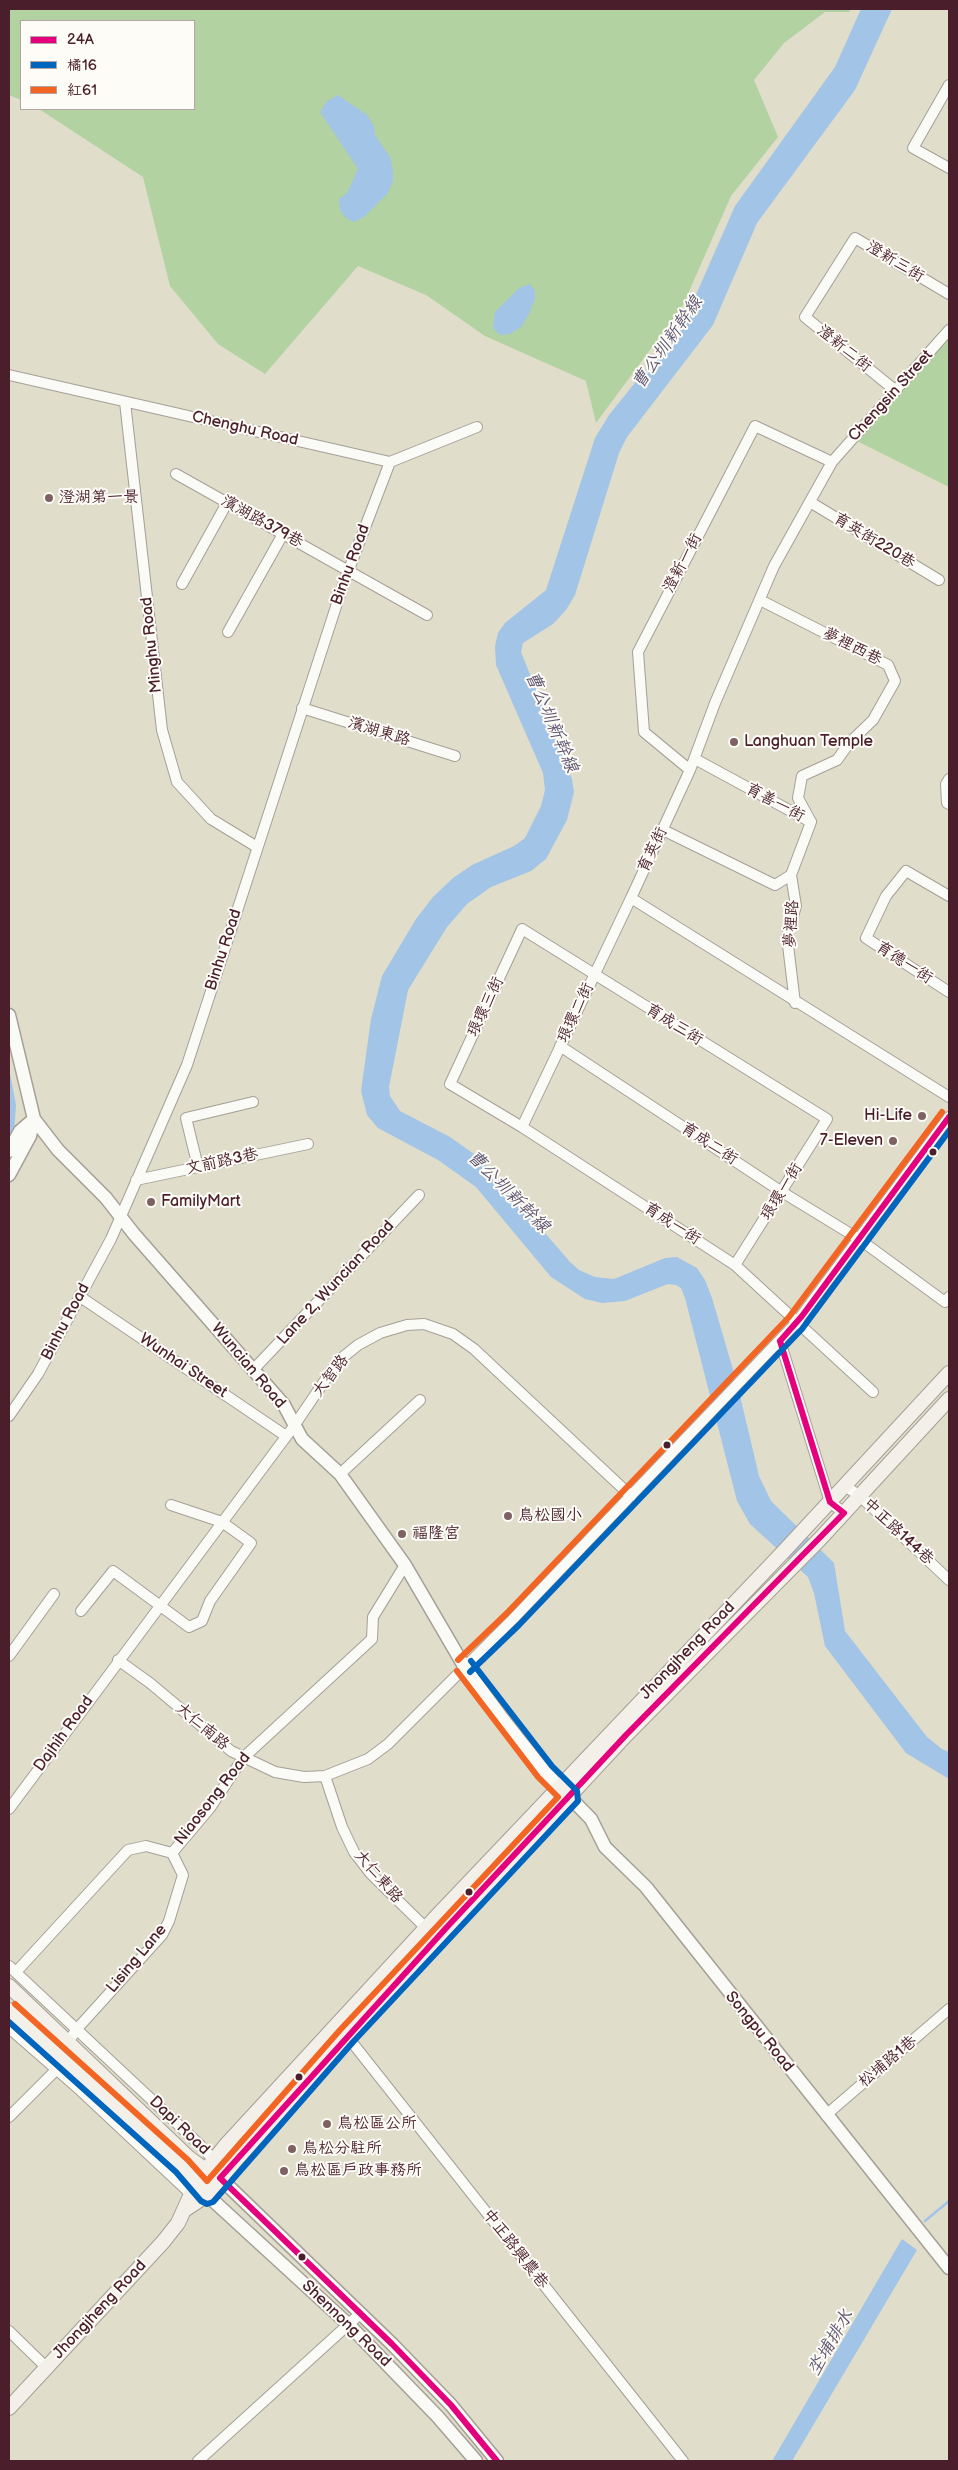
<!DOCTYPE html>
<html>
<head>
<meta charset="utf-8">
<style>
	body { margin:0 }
	#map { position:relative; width:958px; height:2470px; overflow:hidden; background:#e0ddcb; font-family:"Balsamiq Sans","LXGW WenKai TC",sans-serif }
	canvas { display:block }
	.frame { position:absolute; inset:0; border:10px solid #4a1f2b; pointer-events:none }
	.legend { position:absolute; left:20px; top:20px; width:175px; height:90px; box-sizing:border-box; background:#fdfcf7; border:1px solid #b5a4a5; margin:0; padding:6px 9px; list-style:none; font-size:15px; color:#4a1f2b }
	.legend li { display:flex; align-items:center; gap:10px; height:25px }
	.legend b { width:25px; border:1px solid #b5a4a5 }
</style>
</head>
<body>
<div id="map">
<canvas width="958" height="2470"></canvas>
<div class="frame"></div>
<ul class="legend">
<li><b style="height:6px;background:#e5007d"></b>24A</li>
<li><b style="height:6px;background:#0065bd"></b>橘16</li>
<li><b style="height:6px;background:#f26522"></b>紅61</li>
</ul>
</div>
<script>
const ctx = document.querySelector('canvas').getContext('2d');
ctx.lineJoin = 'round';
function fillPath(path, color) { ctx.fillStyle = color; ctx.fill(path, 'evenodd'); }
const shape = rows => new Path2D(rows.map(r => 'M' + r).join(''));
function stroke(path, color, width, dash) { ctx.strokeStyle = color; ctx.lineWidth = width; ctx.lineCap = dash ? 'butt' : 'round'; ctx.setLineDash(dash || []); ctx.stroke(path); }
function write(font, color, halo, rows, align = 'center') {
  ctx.font = font + ' "Balsamiq Sans","LXGW WenKai TC",sans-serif'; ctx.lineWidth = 4; ctx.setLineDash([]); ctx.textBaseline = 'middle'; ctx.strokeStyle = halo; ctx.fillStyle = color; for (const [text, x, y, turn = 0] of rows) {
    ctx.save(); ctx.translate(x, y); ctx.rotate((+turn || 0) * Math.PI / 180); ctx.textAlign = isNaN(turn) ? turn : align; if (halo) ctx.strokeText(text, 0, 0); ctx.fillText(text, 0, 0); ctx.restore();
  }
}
const green = shape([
	[9,9,851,9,849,12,825,12,784,43,754,80,778,137,731,196,683,305,596,423,586,381,485,336,426,295,358,266,265,374,218,344,170,286,143,177,39,109,194,109,194,21,21,21,21,100,9,95],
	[949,329,949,487,853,439]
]);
const water = shape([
	[861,9,892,9,855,90,757,223,713,325,627,437,619,453,575,595,566,610,553,624,523,643,521,652,572,779,574,792,567,820,546,859,531,871,491,887,467,904,447,927,408,990,389,1087,390,1096,400,1111,450,1137,481,1159,570,1262,579,1270,595,1277,614,1279,665,1258,677,1257,697,1268,705,1280,712,1298,737,1383,759,1476,771,1501,834,1563,845,1631,927,1737,942,1749,949,1752,949,1779,906,1753,825,1646,814,1593,808,1577,750,1524,737,1501,685,1298,681,1288,676,1285,668,1284,625,1301,602,1303,585,1299,551,1277,476,1187,438,1160,378,1128,367,1115,361,1091,371,1019,382,976,416,919,433,897,453,878,472,865,514,846,525,838,541,806,545,790,543,773,496,665,495,646,498,633,505,623,546,590,595,438,609,415,684,322,735,206,835,67],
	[338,95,367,115,374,126,375,135,390,157,393,170,393,181,387,194,364,217,354,222,346,218,340,210,339,199,347,193,358,169,320,112,327,101],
	[530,284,535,291,535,299,529,314,521,327,510,334,500,335,493,328,495,312,519,288],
	[9,1068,16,1105,14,1134,9,1143],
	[902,2239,917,2250,792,2461,772,2461]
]);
const stream = shape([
	[925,2221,949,2201]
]);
const minor = shape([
	[949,85,913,148,949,168],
	[949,330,832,462,774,566,715,703,690,770,631,898,949,1097],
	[9,375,390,462,477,427],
	[896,391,805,317,855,238,949,294],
	[125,402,162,730,177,782,211,819,257,847],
	[176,474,427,615],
	[810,502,939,580],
	[182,584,227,503],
	[760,600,888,665,895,681,873,720,850,742,837,760,802,776,798,798,811,822],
	[228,632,283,534],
	[302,708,455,756],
	[690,770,644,732,638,652,755,426,832,462],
	[949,779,946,784,947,803,949,804],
	[663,830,775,885,791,875,811,822,695,759],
	[791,875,796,906,787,937,795,1003],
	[949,896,906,871,886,896,866,938,949,992],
	[560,1046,782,1192,859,1239,945,1302,949,1297],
	[522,1127,631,898],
	[198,1167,186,1118,253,1102],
	[136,1180,308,1144],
	[735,1265,827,1119,522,929,450,1084,522,1127,735,1265,873,1392],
	[79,1296,286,1436],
	[780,1341,830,1502,844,1513],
	[253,1370,419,1195],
	[9,1416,38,1374,111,1239,187,1065,343,585,390,462],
	[340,1474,420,1400],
	[845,1486,860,1496,949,1580],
	[81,1611,113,1571,189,1627,202,1621,210,1601,251,1543,222,1522,171,1505],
	[9,1656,54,1594],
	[118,1660,150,1683,231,1751,275,1772,304,1777,325,1776,368,1759,388,1744,513,1619,796,1323,949,1117],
	[325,1776,342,1827,354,1852,371,1874,430,1932],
	[9,1809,294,1426,338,1361,358,1345,380,1333,407,1325,424,1324,453,1334,474,1349,631,1496],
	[9,1966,201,2146,213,2159,220,2178],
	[16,1972,128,1850,146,1846,172,1853,210,1808,243,1758,372,1639,373,1617,405,1565],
	[9,2028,80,2090,192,2195,196,2195],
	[347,2036,683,2461],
	[826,2115,949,2009],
	[9,2117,56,2070,60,2055,76,2030,162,1935,169,1921,183,1875,172,1853],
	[9,2331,47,2368],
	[198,2461,361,2313]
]);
const tertiary = shape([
	[9,1015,34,1119,58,1150,106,1198,134,1234,284,1405,302,1439,340,1474,405,1565,464,1666,503,1719,545,1772,591,1819,605,1847,646,1887,949,2268],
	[9,1151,20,1131,34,1119],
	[9,1175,30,1136,34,1119],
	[220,2178,392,2344,451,2405,497,2461],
	[207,2195,350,2326,438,2417,476,2461]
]);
const secondary = shape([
	[9,1986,189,2158,212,2175],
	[9,2010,182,2166,202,2188],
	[186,2209,207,2195,234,2162,347,2036,626,1735,819,1540,949,1399],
	[9,2408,163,2242,178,2223,197,2181,225,2146,436,1917,785,1550,949,1373]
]);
const bus1 = shape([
	[780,1341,802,1316,949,1117],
	[497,2461,451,2405,392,2344,220,2178,447,1927,626,1735,844,1513,830,1502,780,1341]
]);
const bus2 = shape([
	[470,1672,519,1625,802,1329,949,1131],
	[9,2022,176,2172,201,2201,207,2204,213,2202,353,2042,578,1801,577,1791,552,1766,471,1661]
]);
const bus3 = shape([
	[458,1660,507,1613,789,1317,942,1112],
	[15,2004,188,2160,207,2181,340,2030,558,1797,538,1777,457,1671]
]);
const markers = [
	[49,498,5,"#7e6263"],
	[734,742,5,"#7e6263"],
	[922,1116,5,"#7e6263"],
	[893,1141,5,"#7e6263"],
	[933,1152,4.5,"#4a1f2b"],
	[151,1202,5,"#7e6263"],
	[667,1445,4.5,"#4a1f2b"],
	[508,1516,5,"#7e6263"],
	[402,1534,5,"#7e6263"],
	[469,1892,4.5,"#4a1f2b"],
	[299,2077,4.5,"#4a1f2b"],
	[327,2124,5,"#7e6263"],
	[292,2149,5,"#7e6263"],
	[284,2171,5,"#7e6263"],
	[302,2257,4.5,"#4a1f2b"]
];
const streetNames = [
	["澄新三街",895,262,31],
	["澄新二街",844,349,39],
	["Chengsin Street",891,396,-48],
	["Chenghu Road",245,429,13],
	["濱湖路379巷",262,522,29],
	["育英街220巷",874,541,31],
	["澄新一街",683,563,-62],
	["Binhu Road",351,565,-70],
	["Minghu Road",152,645,-96],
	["夢裡西巷",852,647,27],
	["濱湖東路",379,732,17],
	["育善一街",775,803,28],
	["育英街",653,850,-65],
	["夢裡路",792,924,-86],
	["Binhu Road",224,950,-72],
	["育德一街",904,963,33],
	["琅環三街",486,1007,-65],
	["琅環二街",576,1013,-65],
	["育成三街",674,1025,32],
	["育成二街",709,1144,33],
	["文前路3巷",222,1162,-12],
	["琅環一街",782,1192,-58],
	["育成一街",672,1224,33],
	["Lane 2, Wuncian Road",336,1283,-47],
	["Binhu Road",66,1322,-62],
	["Wunhai Street",183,1366,34],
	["Wuncian Road",248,1366,50],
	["大智路",331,1376,-52],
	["中正路144巷",898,1532,43],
	["Jhongjheng Road",688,1651,-46],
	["大仁南路",202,1727,40],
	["Dajhih Road",64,1734,-54],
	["Niaosong Road",213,1799,-52],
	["大仁東路",378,1877,49],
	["Lising Lane",137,1959,-50],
	["Songpu Road",759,2032,51],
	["松埔路1巷",888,2062,-40],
	["Dapi Road",179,2126,44],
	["中正路興農巷",515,2249,52],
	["Jhongjheng Road",100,2310,-47],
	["Shennong Road",346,2324,44]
];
const poiNames = [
	["澄湖第一景",59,498],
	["Langhuan Temple",744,742],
	["Hi-Life",912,1116,"right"],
	["7-Eleven",883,1141,"right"],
	["FamilyMart",161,1202],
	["鳥松國小",518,1516],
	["福隆宮",412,1534],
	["鳥松區公所",337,2124],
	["鳥松分駐所",302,2149],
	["鳥松區戶政事務所",294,2171]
];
const waterNames = [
	["曹公圳新幹線",668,343,-55],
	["曹公圳新幹線",551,722,67],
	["曹公圳新幹線",508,1192,45],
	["坔埔排水",831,2343,-60]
];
fillPath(green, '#b2d2a1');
fillPath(water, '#a2c4e7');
stroke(stream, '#a2c4e7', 2.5);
stroke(minor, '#a69f96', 12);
stroke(tertiary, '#a69f96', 15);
stroke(secondary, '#a69f96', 16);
stroke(minor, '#fafaf7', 10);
stroke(tertiary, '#fafaf7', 12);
stroke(secondary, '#f3f0e9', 14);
stroke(bus1, '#e5007d', 6);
stroke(bus2, '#0065bd', 6);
stroke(bus3, '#f26522', 6);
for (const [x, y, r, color] of markers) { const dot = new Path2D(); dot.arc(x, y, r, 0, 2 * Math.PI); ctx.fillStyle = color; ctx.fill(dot); stroke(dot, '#fdfcf7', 2); }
write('16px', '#4a1f2b', '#fdfcf7', streetNames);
write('16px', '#4a1f2b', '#fdfcf7', poiNames, 'left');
write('italic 18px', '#5f5571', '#fdfcf7', waterNames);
</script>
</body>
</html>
